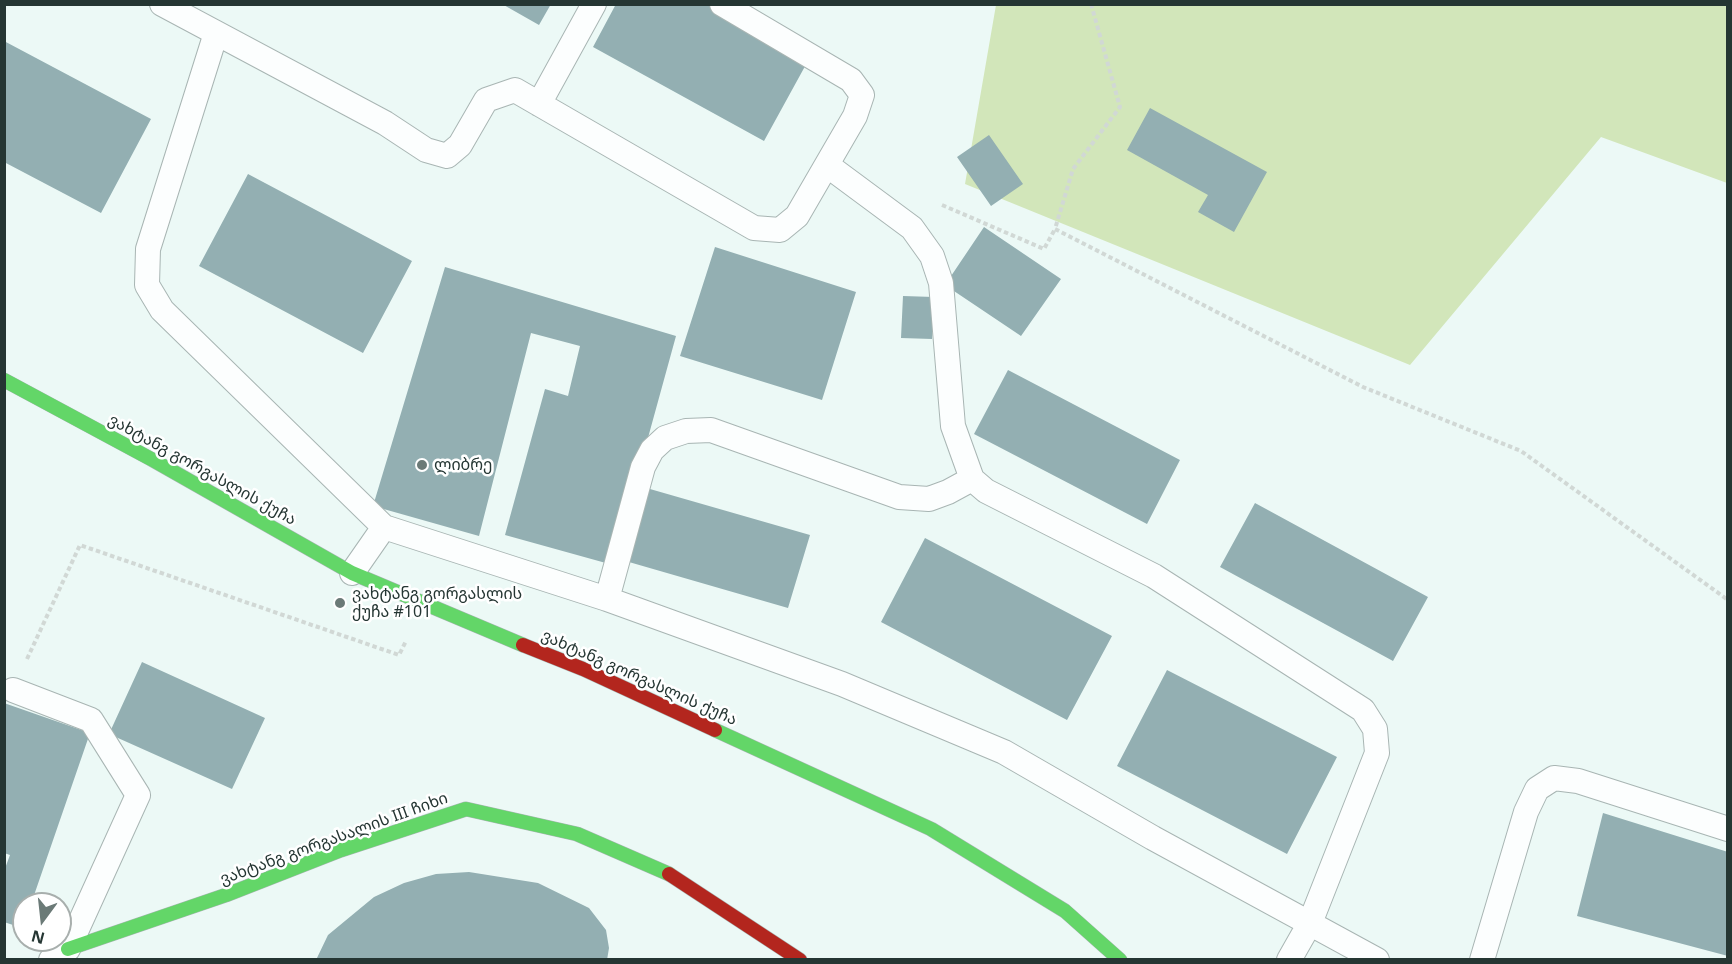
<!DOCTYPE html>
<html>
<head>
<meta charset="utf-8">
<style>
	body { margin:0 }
	#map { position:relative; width:1732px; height:964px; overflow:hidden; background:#ecf9f6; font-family:"Noto Sans",sans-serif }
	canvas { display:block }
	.frame { position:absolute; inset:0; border:6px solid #253633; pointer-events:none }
	.north { position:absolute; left:12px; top:892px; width:60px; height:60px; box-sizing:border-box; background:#fff; border:2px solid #a8afad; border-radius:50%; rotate:195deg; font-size:16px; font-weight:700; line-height:24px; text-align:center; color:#253633 }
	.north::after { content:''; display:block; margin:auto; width:21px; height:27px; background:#6b7a77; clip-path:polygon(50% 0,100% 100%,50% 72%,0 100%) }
</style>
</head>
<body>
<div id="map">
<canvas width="1732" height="964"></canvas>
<div class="frame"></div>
<div class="north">N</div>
</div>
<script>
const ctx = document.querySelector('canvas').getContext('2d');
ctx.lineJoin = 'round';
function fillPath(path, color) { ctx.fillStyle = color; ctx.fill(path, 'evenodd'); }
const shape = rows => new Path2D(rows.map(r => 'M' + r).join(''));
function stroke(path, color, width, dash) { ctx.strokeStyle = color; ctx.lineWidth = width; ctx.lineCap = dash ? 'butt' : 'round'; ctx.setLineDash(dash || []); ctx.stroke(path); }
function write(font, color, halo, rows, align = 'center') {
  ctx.font = font + ' "Noto Sans","Noto Sans Georgian",sans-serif'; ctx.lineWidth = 5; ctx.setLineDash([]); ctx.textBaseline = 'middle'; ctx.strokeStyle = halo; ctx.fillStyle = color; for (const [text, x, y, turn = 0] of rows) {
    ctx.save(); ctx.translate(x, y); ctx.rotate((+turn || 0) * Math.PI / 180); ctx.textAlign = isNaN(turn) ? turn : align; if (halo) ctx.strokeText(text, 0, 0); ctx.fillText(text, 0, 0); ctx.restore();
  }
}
const green = shape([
	[996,5,1727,5,1727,183,1601,137,1410,365,965,184]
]);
const building = shape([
	[502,4,551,4,539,25],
	[616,4,710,4,809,59,764,141,593,47],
	[4,41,151,119,101,213,4,162],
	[1150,108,1267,172,1234,232,1198,212,1208,195,1127,150],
	[989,135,1023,184,991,206,957,157],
	[248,174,412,261,363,353,199,266],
	[984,227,1061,279,1021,336,945,285],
	[715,247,856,292,822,400,680,356],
	[445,267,676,336,613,565,505,535,545,389,568,396,580,346,531,333,479,536,373,506],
	[903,296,934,297,932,339,901,338],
	[1008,370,1180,460,1147,524,974,434],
	[643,487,810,535,788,608,622,560],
	[1255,503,1428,597,1393,661,1220,567],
	[925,538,1112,636,1067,720,881,622],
	[142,662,265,718,232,789,109,734],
	[1167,670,1337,757,1287,854,1117,766],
	[4,703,90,733,31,904,24,904,22,928,4,922,4,871,10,855,4,853],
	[1603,813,1728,852,1728,956,1577,916],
	[469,872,538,883,589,908,606,930,609,948,607,960,316,960,328,935,374,897,404,883,436,874]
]);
const path = shape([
	[1091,4,1120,107,1073,169,1055,229,1363,387,1521,451,1728,600],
	[942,205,1044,249,1055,229],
	[27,659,80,545,399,655,406,641]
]);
const lane = shape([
	[162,4,385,123,426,150,447,156,460,145,486,100,515,90,754,228,780,230,797,216,855,116,862,95,851,80,722,4],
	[216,33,148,249,147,285,162,310,384,527],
	[539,104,594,4],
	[827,165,912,228,932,256,941,283,953,426,972,479,986,491,1154,576,1363,710,1375,729,1377,753,1310,923,1289,960],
	[352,573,384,527,607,599,842,684,1004,752,1153,838,1377,960],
	[607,599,643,467,652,450,665,438,686,431,711,430,899,497,929,499,948,492,972,479],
	[13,690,91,720,138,795,68,949,51,960],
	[1482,960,1526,812,1537,789,1554,778,1578,781,1728,829]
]);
const fast = shape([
	[4,380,151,459,352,573,523,645],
	[715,730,931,829,1065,911,1120,960],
	[68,949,226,895,341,850,466,809,577,834,669,874]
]);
const jam = shape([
	[523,645,583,669,715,730],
	[669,874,800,960]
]);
const markers = [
	[422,465,6,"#6b7a77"],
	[340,603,6,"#6b7a77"]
];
const poiNames = [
	["ლიბრე",434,465],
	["ვახტანგ გორგასლის",352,594],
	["ქუჩა #101",352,612]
];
const streetNames = [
	["ვახტანგ გორგასლის ქუჩა",202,470,29],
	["ვახტანგ გორგასლის ქუჩა",639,678,24],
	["ვახტანგ გორგასალის III ჩიხი",334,839,-20]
];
fillPath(green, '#d2e6ba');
fillPath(building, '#93afb2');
stroke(lane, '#a8b5b3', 26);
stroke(fast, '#a8b5b3', 15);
stroke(jam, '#a8b5b3', 15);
stroke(path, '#d1d8d5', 4, [4.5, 3]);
stroke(lane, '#fcfefe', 24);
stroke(fast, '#63d668', 14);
stroke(jam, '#b3261e', 14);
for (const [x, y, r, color] of markers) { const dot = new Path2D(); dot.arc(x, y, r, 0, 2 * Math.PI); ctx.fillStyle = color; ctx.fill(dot); stroke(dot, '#fff', 2); }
write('16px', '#253633', '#fff', poiNames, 'left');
write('16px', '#253633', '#fff', streetNames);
</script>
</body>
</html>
